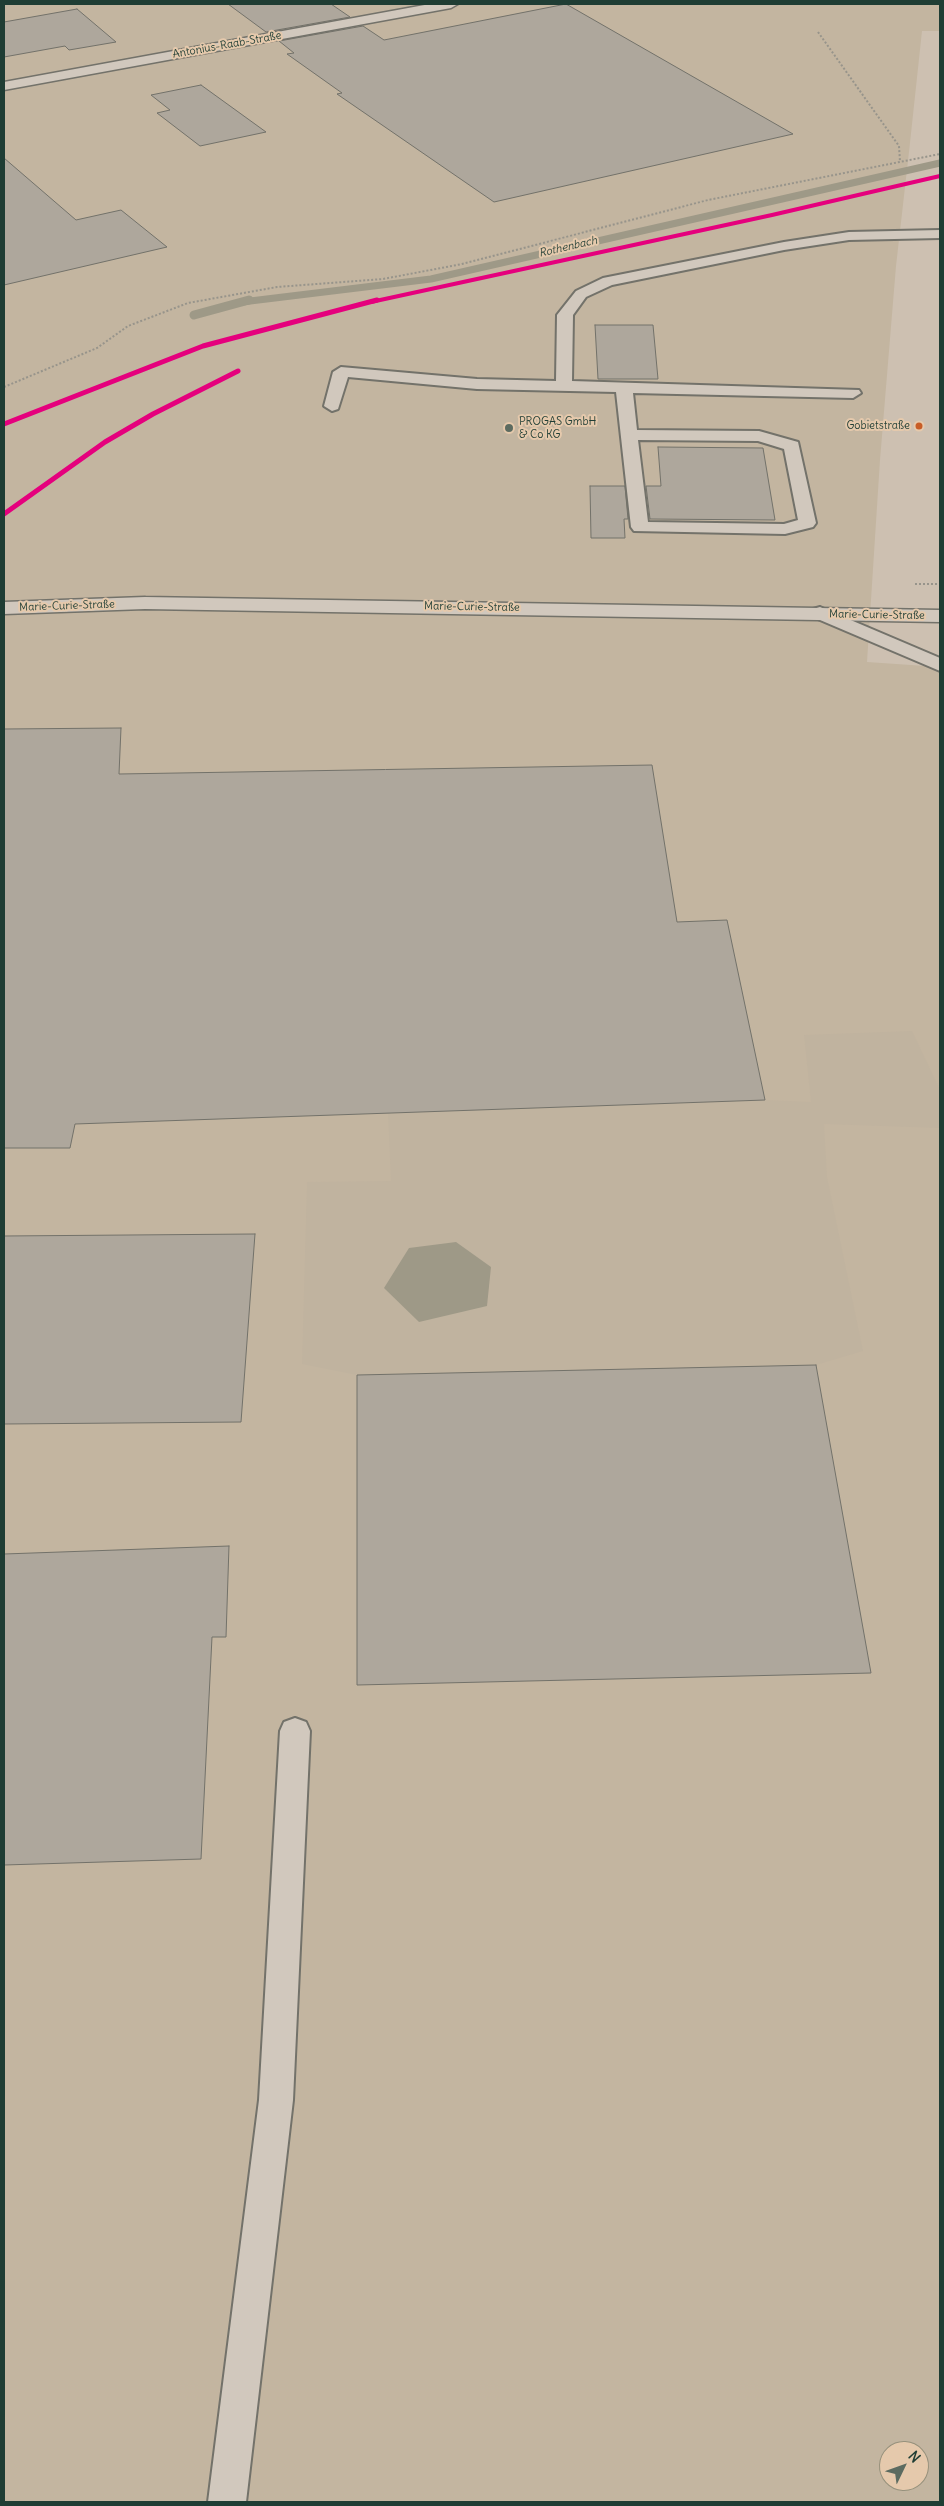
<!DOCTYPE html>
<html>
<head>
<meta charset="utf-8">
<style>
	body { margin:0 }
	#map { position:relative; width:944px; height:2506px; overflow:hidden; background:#cdc0b1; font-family:Delius,sans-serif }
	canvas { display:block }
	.frame { position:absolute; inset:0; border:5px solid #1f3d34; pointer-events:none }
	.north { position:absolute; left:879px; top:2441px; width:50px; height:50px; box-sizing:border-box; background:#e5c9ac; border:1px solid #96917c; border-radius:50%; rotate:48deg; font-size:14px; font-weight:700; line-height:20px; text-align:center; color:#1f3d34 }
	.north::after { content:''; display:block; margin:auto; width:18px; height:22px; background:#5c6b60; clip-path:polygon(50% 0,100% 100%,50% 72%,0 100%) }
</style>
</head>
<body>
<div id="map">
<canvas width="944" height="2506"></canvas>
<div class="frame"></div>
<div class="north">N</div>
</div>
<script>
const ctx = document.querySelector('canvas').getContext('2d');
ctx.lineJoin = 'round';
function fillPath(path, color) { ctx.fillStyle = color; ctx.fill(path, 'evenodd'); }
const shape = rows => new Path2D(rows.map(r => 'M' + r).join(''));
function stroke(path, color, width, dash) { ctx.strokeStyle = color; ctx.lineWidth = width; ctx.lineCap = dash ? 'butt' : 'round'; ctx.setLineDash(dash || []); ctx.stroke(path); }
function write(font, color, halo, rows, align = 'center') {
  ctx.font = font + ' Delius,sans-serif'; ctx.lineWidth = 4; ctx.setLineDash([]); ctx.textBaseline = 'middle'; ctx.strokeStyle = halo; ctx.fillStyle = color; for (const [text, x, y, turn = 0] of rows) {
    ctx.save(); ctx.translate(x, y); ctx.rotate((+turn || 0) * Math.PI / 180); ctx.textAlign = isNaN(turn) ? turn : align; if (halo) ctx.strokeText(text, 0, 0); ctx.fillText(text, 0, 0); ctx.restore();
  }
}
const built = shape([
	[4,4,940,4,940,31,922,31,909,152,896,266,880,460,867,662,940,667,940,2502,4,2502],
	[889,2451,919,2451,919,2481,889,2481]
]);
const green = shape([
	[912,1031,940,1090,940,1128,824,1124,827,1177,863,1351,816,1365,357,1375,302,1364,307,1182,391,1181,388,1113,765,1100,811,1102,804,1035]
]);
const water = shape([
	[456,1242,491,1267,487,1306,419,1322,384,1288,409,1248]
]);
const streamFar1 = shape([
	[242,302,431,279,940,163]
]);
const stream = shape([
	[194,315,249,300]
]);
const building = shape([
	[228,4,331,4,350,17,266,32,228,4],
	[566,4,793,134,494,202,337,94,342,93,287,54,294,53,279,41,363,26,384,40,566,4],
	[77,9,116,42,69,50,65,46,4,57,4,22,77,9],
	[201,85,266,132,200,146,157,113,170,110,151,95,201,85],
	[4,158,76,220,121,210,167,247,4,285,4,158],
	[595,325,653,325,658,379,598,379,595,325],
	[658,447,763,448,775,520,650,519,646,486,661,486,658,447],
	[590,486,625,486,628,519,624,519,625,538,591,538,590,486],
	[121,728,119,774,652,765,677,922,727,920,765,1100,75,1124,70,1148,4,1148,4,729,121,728],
	[255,1234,241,1422,4,1424,4,1236,255,1234],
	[816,1365,871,1673,357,1685,357,1375,816,1365],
	[229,1546,226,1637,212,1637,201,1859,4,1865,4,1554,229,1546]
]);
const path = shape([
	[818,32,899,146,900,162],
	[4,387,97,348,128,326,188,303,277,287,383,279,462,264,708,200,940,154],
	[915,584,940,584]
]);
const lane = shape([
	[940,230,940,238,849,240,784,250,612,285,586,297,573,315,572,381,859,390,861,393,853,398,633,393,637,430,759,431,798,442,816,523,813,527,785,534,634,531,631,527,616,392,477,389,348,377,338,409,332,411,324,406,333,372,341,367,477,379,556,381,557,315,576,291,603,278,784,242,849,232,940,230],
	[638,440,758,441,784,449,798,520,784,524,648,522,638,440],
	[820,607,940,658,940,671,813,617,811,613,813,609,820,607],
	[295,1718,306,1722,310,1731,293,2100,246,2502,208,2502,259,2100,280,1731,284,1722,295,1718]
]);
const street = shape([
	[430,4,458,4,451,8,4,90,4,82,430,4]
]);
const secondary = shape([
	[145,597,940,610,940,622,145,609,4,614,4,602,145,597]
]);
const rail1Far1 = shape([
	[371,302,772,215,940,176]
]);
const rail1 = shape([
	[4,424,203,346,377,300],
	[4,514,105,442,153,414,238,371]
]);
const markers = [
	[919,426,4.5,"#c85d26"],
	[509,428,5,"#5c6b60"]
];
const farStreetnames = [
	["Antonius-Raab-Straße",227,45,-10],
	["Marie-Curie-Straße",67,606,-2],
	["Marie-Curie-Straße",472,607,1],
	["Marie-Curie-Straße",877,615,1]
];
const farWaternames = [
	["Rothenbach",568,247,-13]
];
const farPoinames = [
	["PROGAS GmbH",519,422],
	["& Co KG",519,435]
];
const busNames = [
	["Gobietstraße",910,426]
];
fillPath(built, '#c3b5a0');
fillPath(green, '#c0b39f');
fillPath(water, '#9e9987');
stroke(streamFar1, '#9e9987', 7);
stroke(stream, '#9e9987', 9);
fillPath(building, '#aea79c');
stroke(building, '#73726a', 1);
stroke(lane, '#73726a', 4);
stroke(street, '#73726a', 3);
stroke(secondary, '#73726a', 3);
stroke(path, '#97948b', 2, [2, 2]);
fillPath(lane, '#d1c8bd');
fillPath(street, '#d1c8bd');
fillPath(secondary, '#d1c8bd');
stroke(rail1Far1, '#e5007d', 4);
stroke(rail1, '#e5007d', 5);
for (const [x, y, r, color] of markers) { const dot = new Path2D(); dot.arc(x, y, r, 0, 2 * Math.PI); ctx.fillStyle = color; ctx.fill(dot); stroke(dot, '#e5c9ac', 2); }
write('11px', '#1f3d34', '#e5c9ac', farStreetnames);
write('italic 11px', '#2a443a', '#e5c9ac', farWaternames);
write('11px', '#1f3d34', '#e5c9ac', farPoinames, 'left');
write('11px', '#1f3d34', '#e5c9ac', busNames, 'right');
</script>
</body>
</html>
